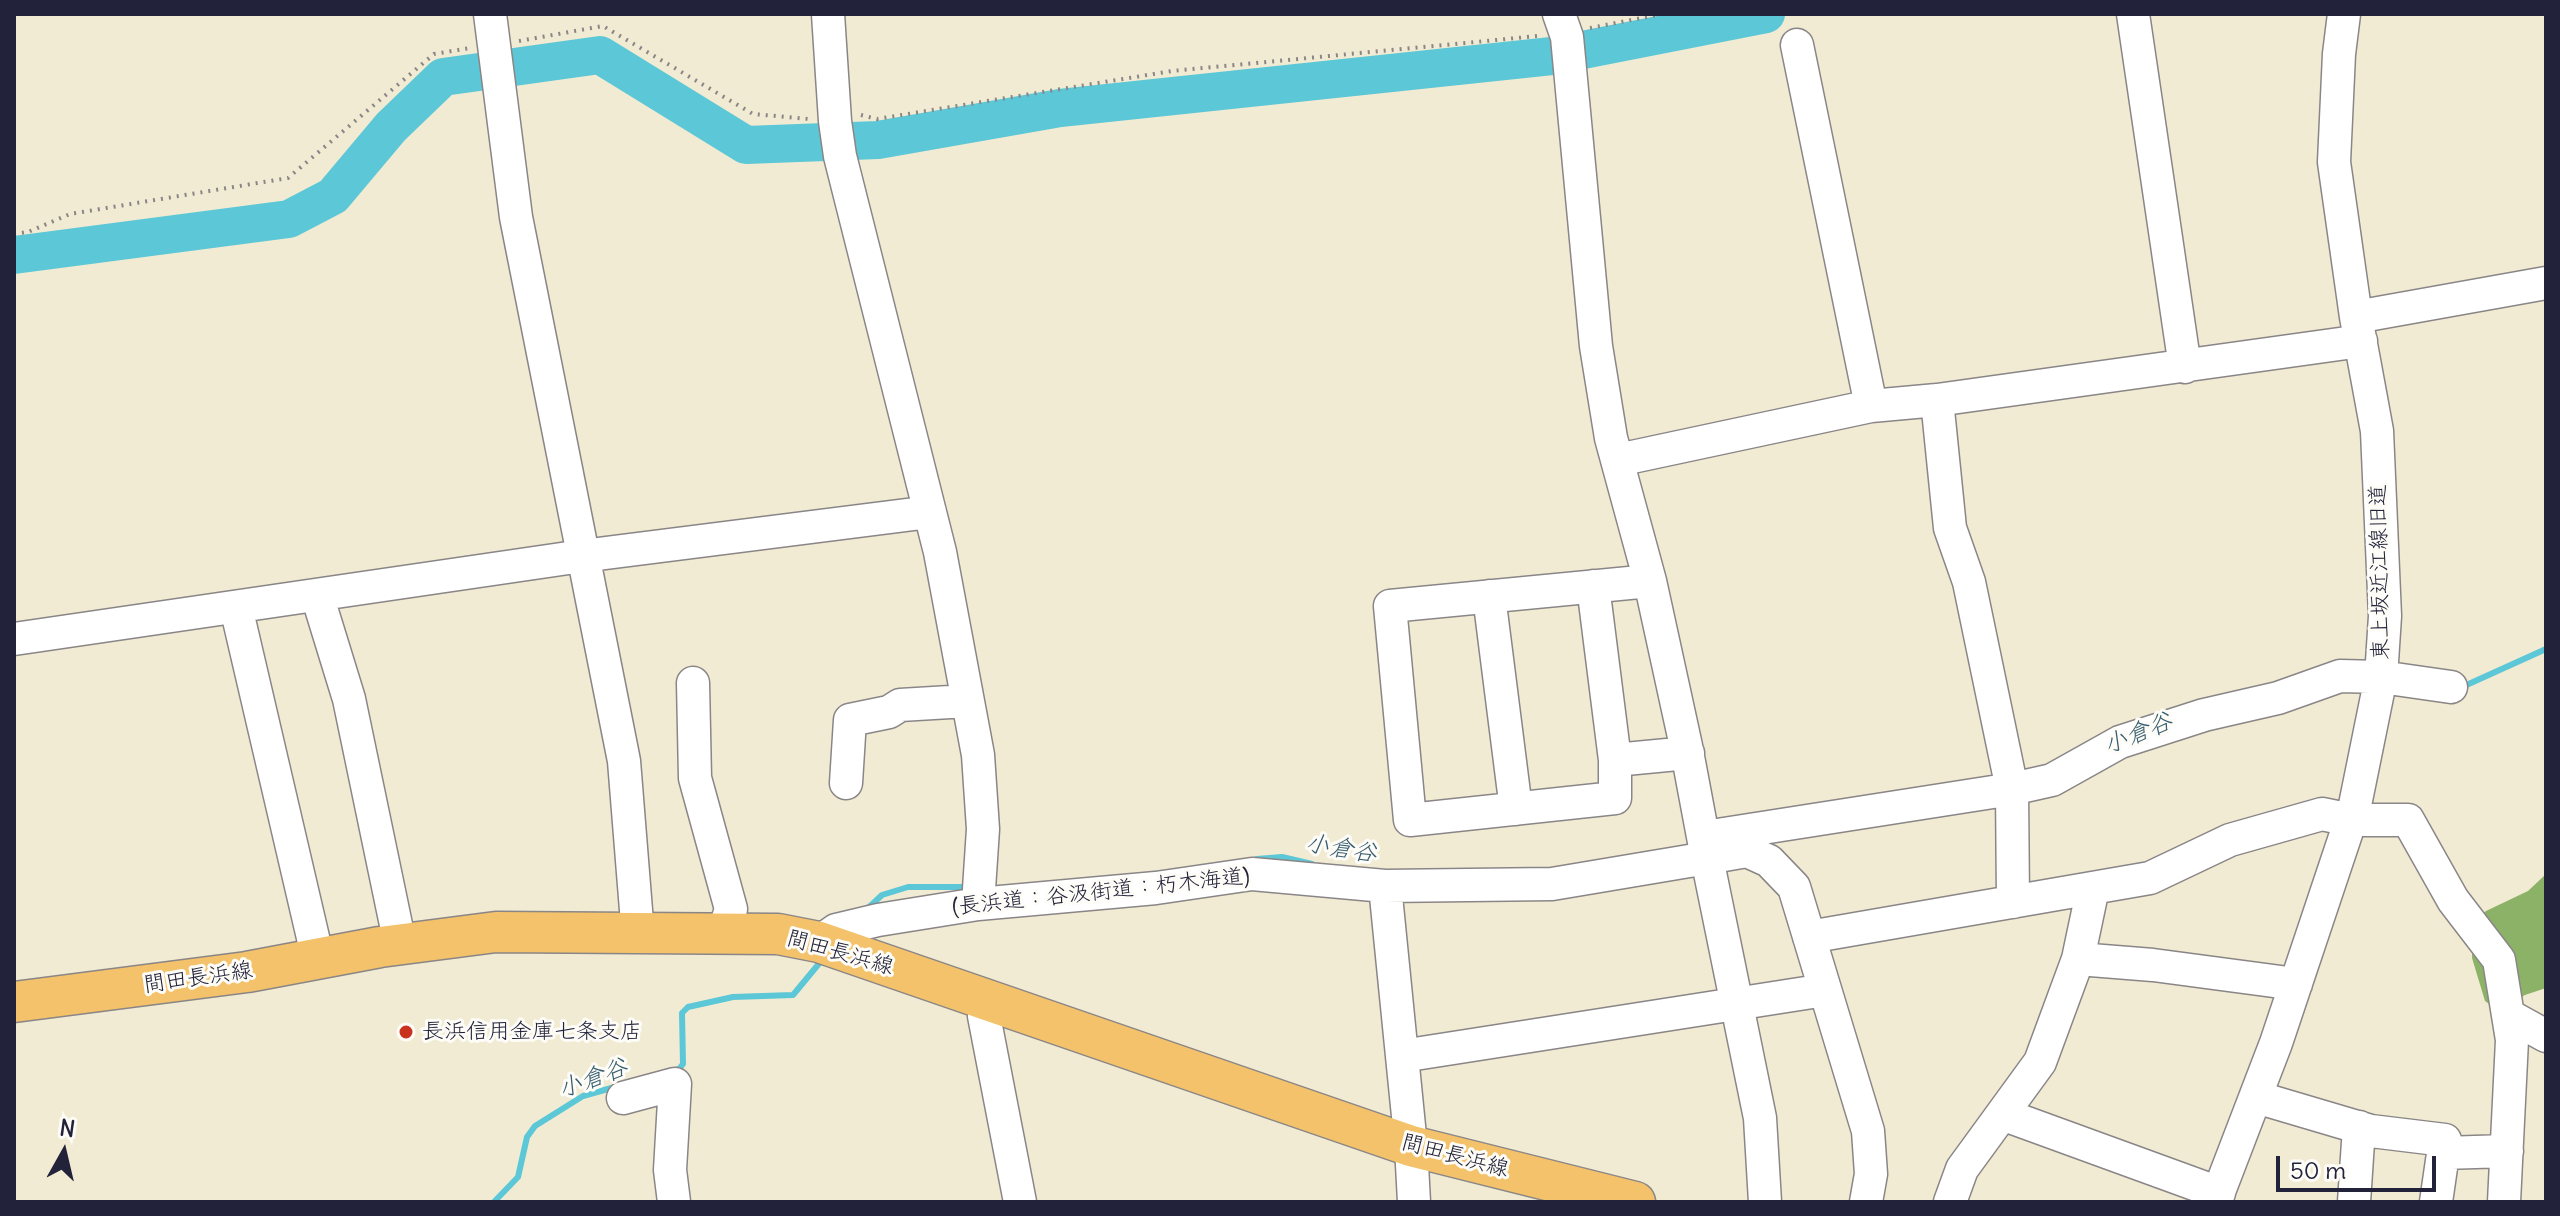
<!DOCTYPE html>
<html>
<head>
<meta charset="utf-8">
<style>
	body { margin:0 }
	#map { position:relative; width:2560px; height:1216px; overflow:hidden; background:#f2ebd3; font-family:Delius,sans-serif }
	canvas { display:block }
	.frame { position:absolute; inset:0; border:16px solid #22223b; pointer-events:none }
	.north { position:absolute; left:24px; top:1112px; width:80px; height:80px; -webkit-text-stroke:6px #fdfcf7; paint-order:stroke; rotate:8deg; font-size:22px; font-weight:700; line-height:32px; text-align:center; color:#22223b }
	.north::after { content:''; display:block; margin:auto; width:28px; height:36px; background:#22223b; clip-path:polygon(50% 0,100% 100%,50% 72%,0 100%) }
	.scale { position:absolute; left:2276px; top:1156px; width:160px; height:36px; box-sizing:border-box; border:4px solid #22223b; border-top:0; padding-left:10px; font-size:24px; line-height:28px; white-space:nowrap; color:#22223b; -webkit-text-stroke:6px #fdfcf7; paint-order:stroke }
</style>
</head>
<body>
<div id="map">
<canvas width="2560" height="1216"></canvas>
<div class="frame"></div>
<div class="north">N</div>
<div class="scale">50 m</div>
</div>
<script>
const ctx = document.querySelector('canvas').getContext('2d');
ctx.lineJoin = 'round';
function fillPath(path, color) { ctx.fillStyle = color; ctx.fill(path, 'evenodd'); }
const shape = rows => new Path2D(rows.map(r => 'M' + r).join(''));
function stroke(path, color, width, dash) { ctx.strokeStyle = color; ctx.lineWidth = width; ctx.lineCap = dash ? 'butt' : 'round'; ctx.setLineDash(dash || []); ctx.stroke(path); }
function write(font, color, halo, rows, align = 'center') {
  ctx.font = font + ' Delius,"Klee One",sans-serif'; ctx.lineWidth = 6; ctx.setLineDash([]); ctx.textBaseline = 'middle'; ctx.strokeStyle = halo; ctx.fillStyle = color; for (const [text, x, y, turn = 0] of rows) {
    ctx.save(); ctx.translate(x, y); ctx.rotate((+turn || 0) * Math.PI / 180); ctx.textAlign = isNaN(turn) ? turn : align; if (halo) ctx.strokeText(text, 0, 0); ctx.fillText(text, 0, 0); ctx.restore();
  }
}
const forest = shape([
	[2546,874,2546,988,2525,995,2509,1005,2492,1006,2485,1001,2472,958,2473,922,2486,911,2528,891]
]);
const stream = shape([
	[2462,687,2546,649],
	[1257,859,1282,857,1312,864],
	[867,909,882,895,908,887,965,887],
	[672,1071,679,1069,683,1064,682,1013,688,1007,733,997,793,995,822,960],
	[494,1202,518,1177,527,1137,535,1126,583,1096,615,1087]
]);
const river = shape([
	[514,67,600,55,746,145,878,140,1060,108,1552,56,1766,14],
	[14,255,289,219,333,196,391,127,443,77,479,72]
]);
const path = shape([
	[1590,28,1662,14],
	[519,41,603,26,753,114,809,119],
	[861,115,877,119,1172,71,1538,36],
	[14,234,28,232,70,214,288,178,434,54,470,48]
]);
const minor = shape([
	[490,14,516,217,624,761,638,935],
	[828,14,835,121,840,156,940,552,978,755,983,829,978,904],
	[1559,14,1567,37,1596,346,1611,438,1650,581,1686,746,1707,858,1747,851,1769,861,1794,887,1868,1131,1871,1174,1866,1202],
	[2133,14,2185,367],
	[1797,45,1871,406],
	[2356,317,2546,283],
	[1937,400,1950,528,1969,582,2012,789,2013,902],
	[1618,460,1871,406,1937,400,2361,341],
	[1593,586,1615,760,1615,798,1410,820,1390,606,1650,581],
	[317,595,349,699,400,944],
	[1489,596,1516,809],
	[236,607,318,959],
	[14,639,582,556,930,512],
	[693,683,695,778,731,909,723,934],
	[1615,760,1688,753],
	[846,783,850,720,889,712,900,705,967,701],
	[1711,836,2012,789,2052,780,2120,742,2204,715,2278,698,2340,676,2381,677,2451,687],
	[1385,886,1411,1146,1414,1202],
	[1809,937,2150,878,2230,840,2322,814,2351,820,2408,820,2453,900,2499,960,2512,1040,2504,1202],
	[819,942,836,930,878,920,978,904,1156,888,1252,874,1385,886,1552,884,1707,858,1760,1118,1765,1202],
	[2078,959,2153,965,2296,984],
	[987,1000,984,1016,1020,1202],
	[2508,1015,2546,1036],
	[1402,1056,1825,990],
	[2256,1097,2371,1131,2445,1140,2436,1202],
	[623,1098,675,1084,670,1170,674,1202],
	[2002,1114,2219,1193],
	[2443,1153,2507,1151],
	[1950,1202,1962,1169,2040,1062,2078,959,2093,888],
	[2215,1202,2276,1043,2354,810,2381,677,2385,616,2377,431,2356,317,2334,162,2339,54,2344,14],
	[2354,1202,2359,1127]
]);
const major = shape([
	[14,1002,247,972,380,947,496,932,778,934,819,942,1411,1146,1635,1202]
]);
const markers = [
	[406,1032,8,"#c8321e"]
];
const streetNames = [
	["東上坂近江線旧道",2380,572,-91],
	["(長浜道：谷汲街道：朽木海道)",1101,892,-6],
	["間田長浜線",840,953,16],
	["間田長浜線",198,978,-8],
	["間田長浜線",1455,1156,15]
];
const poiNames = [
	["長浜信用金庫七条支店",422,1032]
];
const waterNames = [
	["小倉谷",2138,734,-22],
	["小倉谷",1341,849,9],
	["小倉谷",593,1079,-20]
];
fillPath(forest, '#8cb267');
stroke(stream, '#5cc7d6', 6);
stroke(river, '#5cc7d6', 38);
stroke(minor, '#8a8687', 35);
stroke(major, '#8a8687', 43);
stroke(path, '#8a8687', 4, [2, 6]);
stroke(minor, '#fff', 32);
stroke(major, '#f3c26a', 40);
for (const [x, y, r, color] of markers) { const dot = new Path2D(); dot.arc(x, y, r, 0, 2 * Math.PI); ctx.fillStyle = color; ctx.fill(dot); stroke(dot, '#fdfcf7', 3); }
write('22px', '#22223b', '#fdfcf7', streetNames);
write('22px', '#22223b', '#fdfcf7', poiNames, 'left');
write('italic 24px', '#365c71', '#fdfcf7', waterNames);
</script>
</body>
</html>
